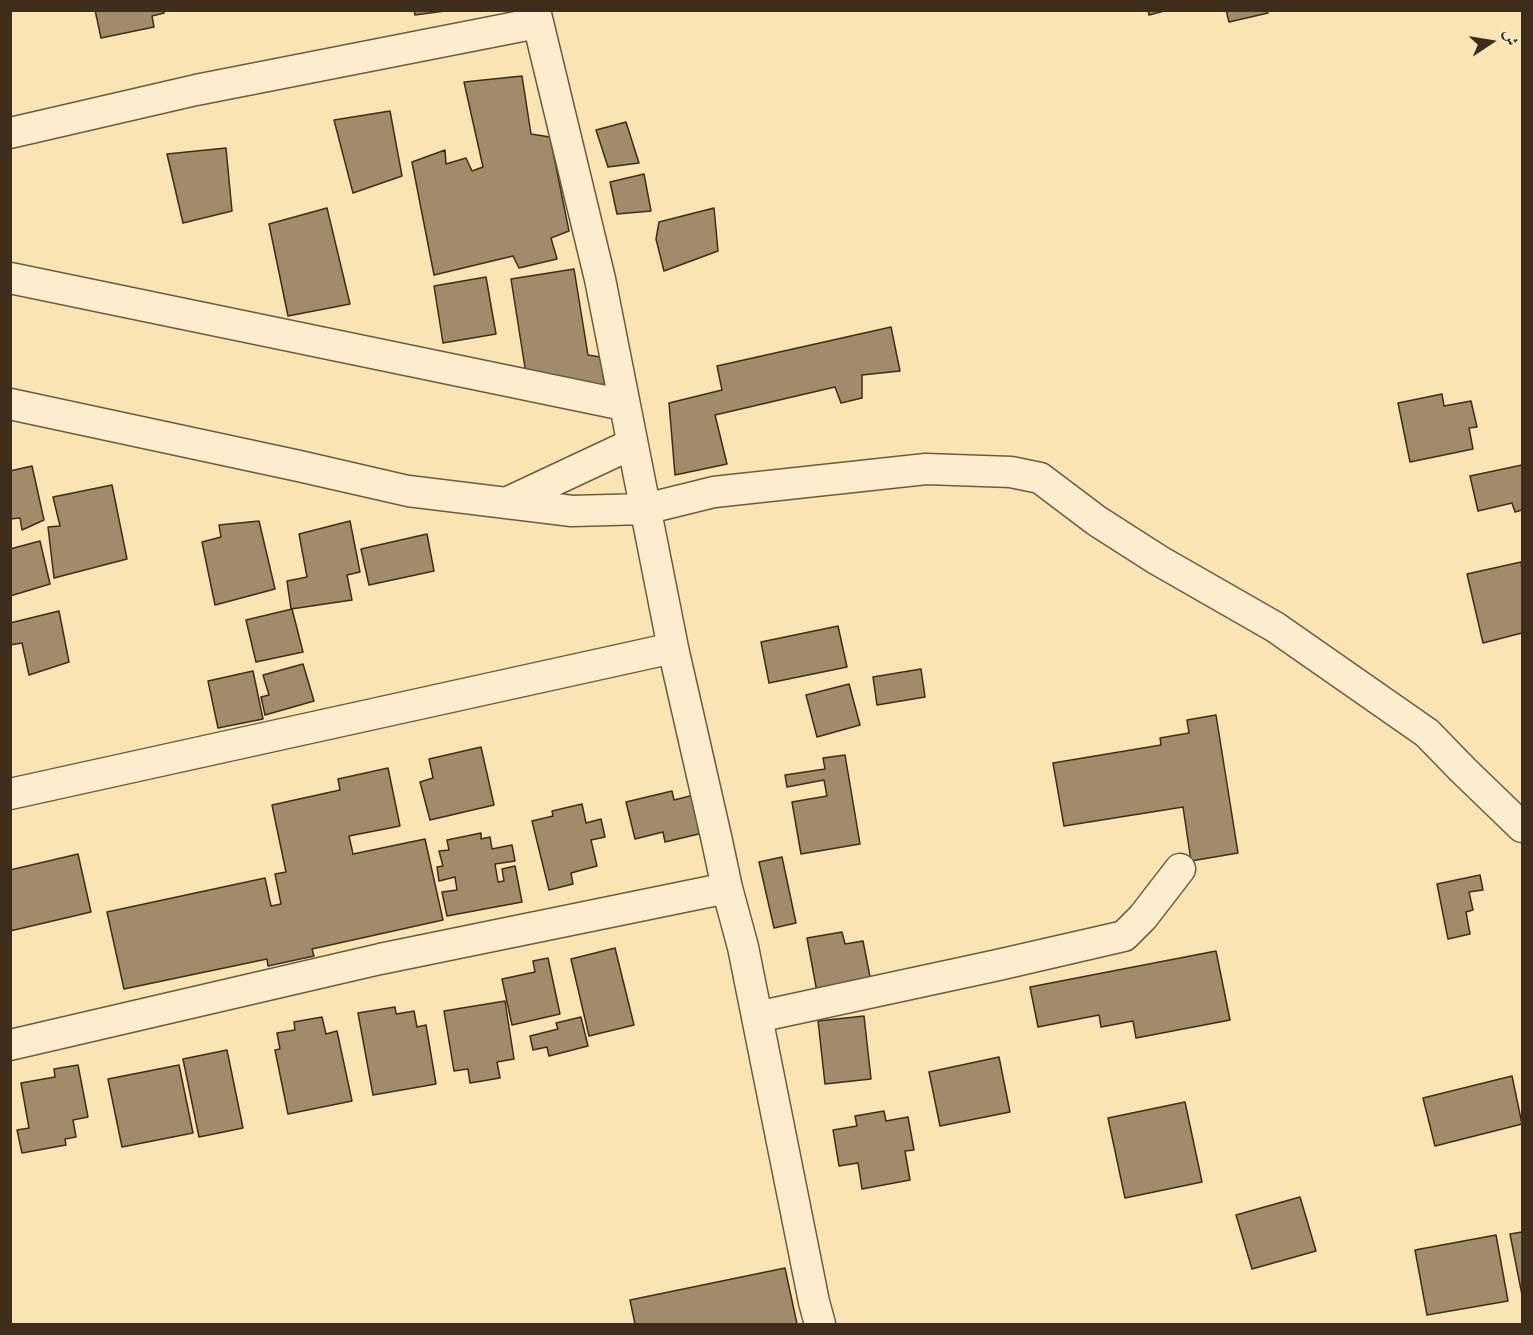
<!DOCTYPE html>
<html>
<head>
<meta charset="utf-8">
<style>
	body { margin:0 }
	#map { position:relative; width:1533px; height:1335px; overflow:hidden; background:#fae4b3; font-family:"Sorts Mill Goudy",Amiri,serif }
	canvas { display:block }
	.frame { position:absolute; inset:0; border:12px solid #3e2d1a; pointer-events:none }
	.north { position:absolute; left:1461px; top:12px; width:60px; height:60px; -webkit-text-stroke:4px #fcedce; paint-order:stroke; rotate:78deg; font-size:16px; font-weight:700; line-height:24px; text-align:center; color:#3e2d1a }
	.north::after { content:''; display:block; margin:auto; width:21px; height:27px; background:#3e2d1a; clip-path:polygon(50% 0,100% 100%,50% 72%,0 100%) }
</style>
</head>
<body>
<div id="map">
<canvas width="1533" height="1335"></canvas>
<div class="frame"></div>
<div class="north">ش</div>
</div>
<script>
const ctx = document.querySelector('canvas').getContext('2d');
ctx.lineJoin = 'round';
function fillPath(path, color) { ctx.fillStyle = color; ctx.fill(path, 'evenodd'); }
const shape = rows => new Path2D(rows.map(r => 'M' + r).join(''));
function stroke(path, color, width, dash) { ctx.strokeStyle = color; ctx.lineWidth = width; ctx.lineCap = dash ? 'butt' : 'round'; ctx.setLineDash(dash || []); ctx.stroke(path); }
const building = shape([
	[95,10,164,10,164,13,152,16,154,27,101,38,95,10],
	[414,10,452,10,415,15,414,10],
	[1148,10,1168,10,1149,15,1148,10],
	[1226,10,1267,10,1268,13,1229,22,1226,10],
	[522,76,531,134,550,137,569,231,551,238,557,259,519,268,513,256,434,275,412,162,445,150,446,164,466,158,472,171,483,167,464,82,522,76],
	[390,111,402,176,353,193,334,120,390,111],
	[626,122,639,163,608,167,596,130,626,122],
	[226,148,232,211,183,223,167,154,226,148],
	[644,174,651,211,617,214,610,182,644,174],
	[327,208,350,304,288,316,269,224,327,208],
	[714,208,718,251,664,271,656,239,659,222,714,208],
	[574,269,588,355,600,357,605,386,526,374,511,279,574,269],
	[486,277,496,334,443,343,434,286,486,277],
	[891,327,900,371,862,375,862,398,841,403,835,387,715,415,727,464,675,475,669,403,722,390,717,366,891,327],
	[1442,394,1444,406,1471,401,1477,427,1469,428,1473,449,1410,462,1398,403,1442,394],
	[1522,465,1522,510,1515,512,1512,503,1478,511,1470,476,1522,465],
	[32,466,44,520,22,530,20,518,10,519,10,471,32,466],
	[112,485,127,559,54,578,48,527,60,526,53,497,112,485],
	[259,521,275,589,215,605,202,542,221,537,219,525,259,521],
	[350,521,360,572,347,575,352,600,291,609,287,581,307,577,299,534,350,521],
	[427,534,434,571,369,585,361,549,427,534],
	[40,541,50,584,10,596,10,549,40,541],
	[1521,562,1522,570,1522,633,1483,643,1467,574,1521,562],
	[292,609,303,652,256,662,246,620,292,609],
	[59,611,69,662,29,675,22,643,10,645,10,623,59,611],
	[838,626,847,667,769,683,761,642,838,626],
	[303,664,314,701,265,715,261,697,269,695,263,675,303,664],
	[921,669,925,697,877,705,873,677,921,669],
	[253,671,263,719,218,728,208,681,253,671],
	[849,684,860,725,817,737,806,695,849,684],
	[1216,715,1238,853,1191,861,1183,807,1064,826,1053,763,1161,745,1160,738,1189,733,1187,720,1216,715],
	[481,747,494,805,430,820,420,782,433,778,429,759,481,747],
	[845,755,860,844,801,854,792,802,827,796,824,780,787,787,785,775,825,769,823,758,845,755],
	[388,768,400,826,349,836,353,854,425,839,443,920,312,949,314,956,268,966,267,959,124,989,107,912,265,878,271,906,281,904,275,874,286,872,272,805,340,790,338,779,388,768],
	[672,791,674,800,694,795,703,833,665,842,663,832,635,839,626,802,672,791],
	[582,804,586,823,601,819,605,837,591,840,597,866,571,873,573,884,549,890,532,821,553,816,552,811,582,804],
	[481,833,481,839,490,837,492,849,512,845,515,861,495,864,498,882,504,881,502,869,515,866,522,902,447,916,442,892,457,890,455,877,439,881,437,867,443,866,439,851,449,850,447,840,481,833],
	[78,854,91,912,10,931,10,870,78,854],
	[782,857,796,923,774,928,759,862,782,857],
	[1480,875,1483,890,1469,892,1473,910,1466,912,1470,934,1448,939,1437,884,1480,875],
	[842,932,845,944,863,941,871,982,817,992,807,938,842,932],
	[615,948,634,1025,589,1036,571,959,615,948],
	[1216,951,1230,1020,1136,1038,1133,1021,1101,1027,1099,1015,1038,1027,1030,987,1216,951],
	[548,958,560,1014,512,1025,502,979,535,972,533,961,548,958],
	[505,1001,514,1059,497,1062,500,1078,470,1083,468,1069,454,1071,444,1011,505,1001],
	[395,1007,396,1014,414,1011,417,1027,426,1025,436,1084,373,1095,358,1013,395,1007],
	[864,1016,871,1079,825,1084,818,1021,864,1016],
	[322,1017,326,1034,337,1031,352,1101,288,1114,275,1050,280,1049,277,1033,295,1030,294,1022,322,1017],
	[581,1017,588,1046,549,1056,547,1047,533,1050,530,1036,558,1029,556,1023,581,1017],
	[227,1050,243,1128,199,1137,183,1059,227,1050],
	[999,1057,1010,1112,940,1126,929,1072,999,1057],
	[78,1065,88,1117,73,1120,76,1137,65,1139,66,1145,22,1153,17,1130,29,1128,21,1083,55,1077,54,1069,78,1065],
	[179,1065,193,1133,122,1147,108,1079,179,1065],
	[1512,1076,1522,1124,1435,1146,1423,1098,1512,1076],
	[1185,1102,1202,1182,1125,1198,1108,1118,1185,1102],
	[884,1111,886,1121,908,1117,914,1150,905,1151,910,1180,862,1189,858,1163,839,1166,833,1130,857,1126,855,1116,884,1111],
	[1300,1197,1316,1251,1252,1269,1236,1215,1300,1197],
	[1522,1232,1522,1295,1510,1234,1522,1232],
	[1496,1235,1508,1301,1427,1315,1415,1250,1496,1235],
	[785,1268,797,1324,635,1324,630,1300,785,1268]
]);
const street = shape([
	[535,10,600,279,673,648,717,841,727,888,743,947,814,1302,820,1324],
	[10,133,196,90,537,23],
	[10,278,624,405],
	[10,404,299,466,408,491,572,511,645,509,714,492,926,469,1011,472,1040,478,1097,521,1158,560,1275,627,1427,733,1463,770,1522,827],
	[506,503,632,444],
	[10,794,673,648],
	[757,1017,998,965,1124,936,1143,917,1180,869],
	[10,1045,380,959,727,888]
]);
fillPath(building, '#a08c6a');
stroke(building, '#3e2d1a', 1.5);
stroke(street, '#6d5b40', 33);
stroke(street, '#fcedce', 30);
</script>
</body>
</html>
